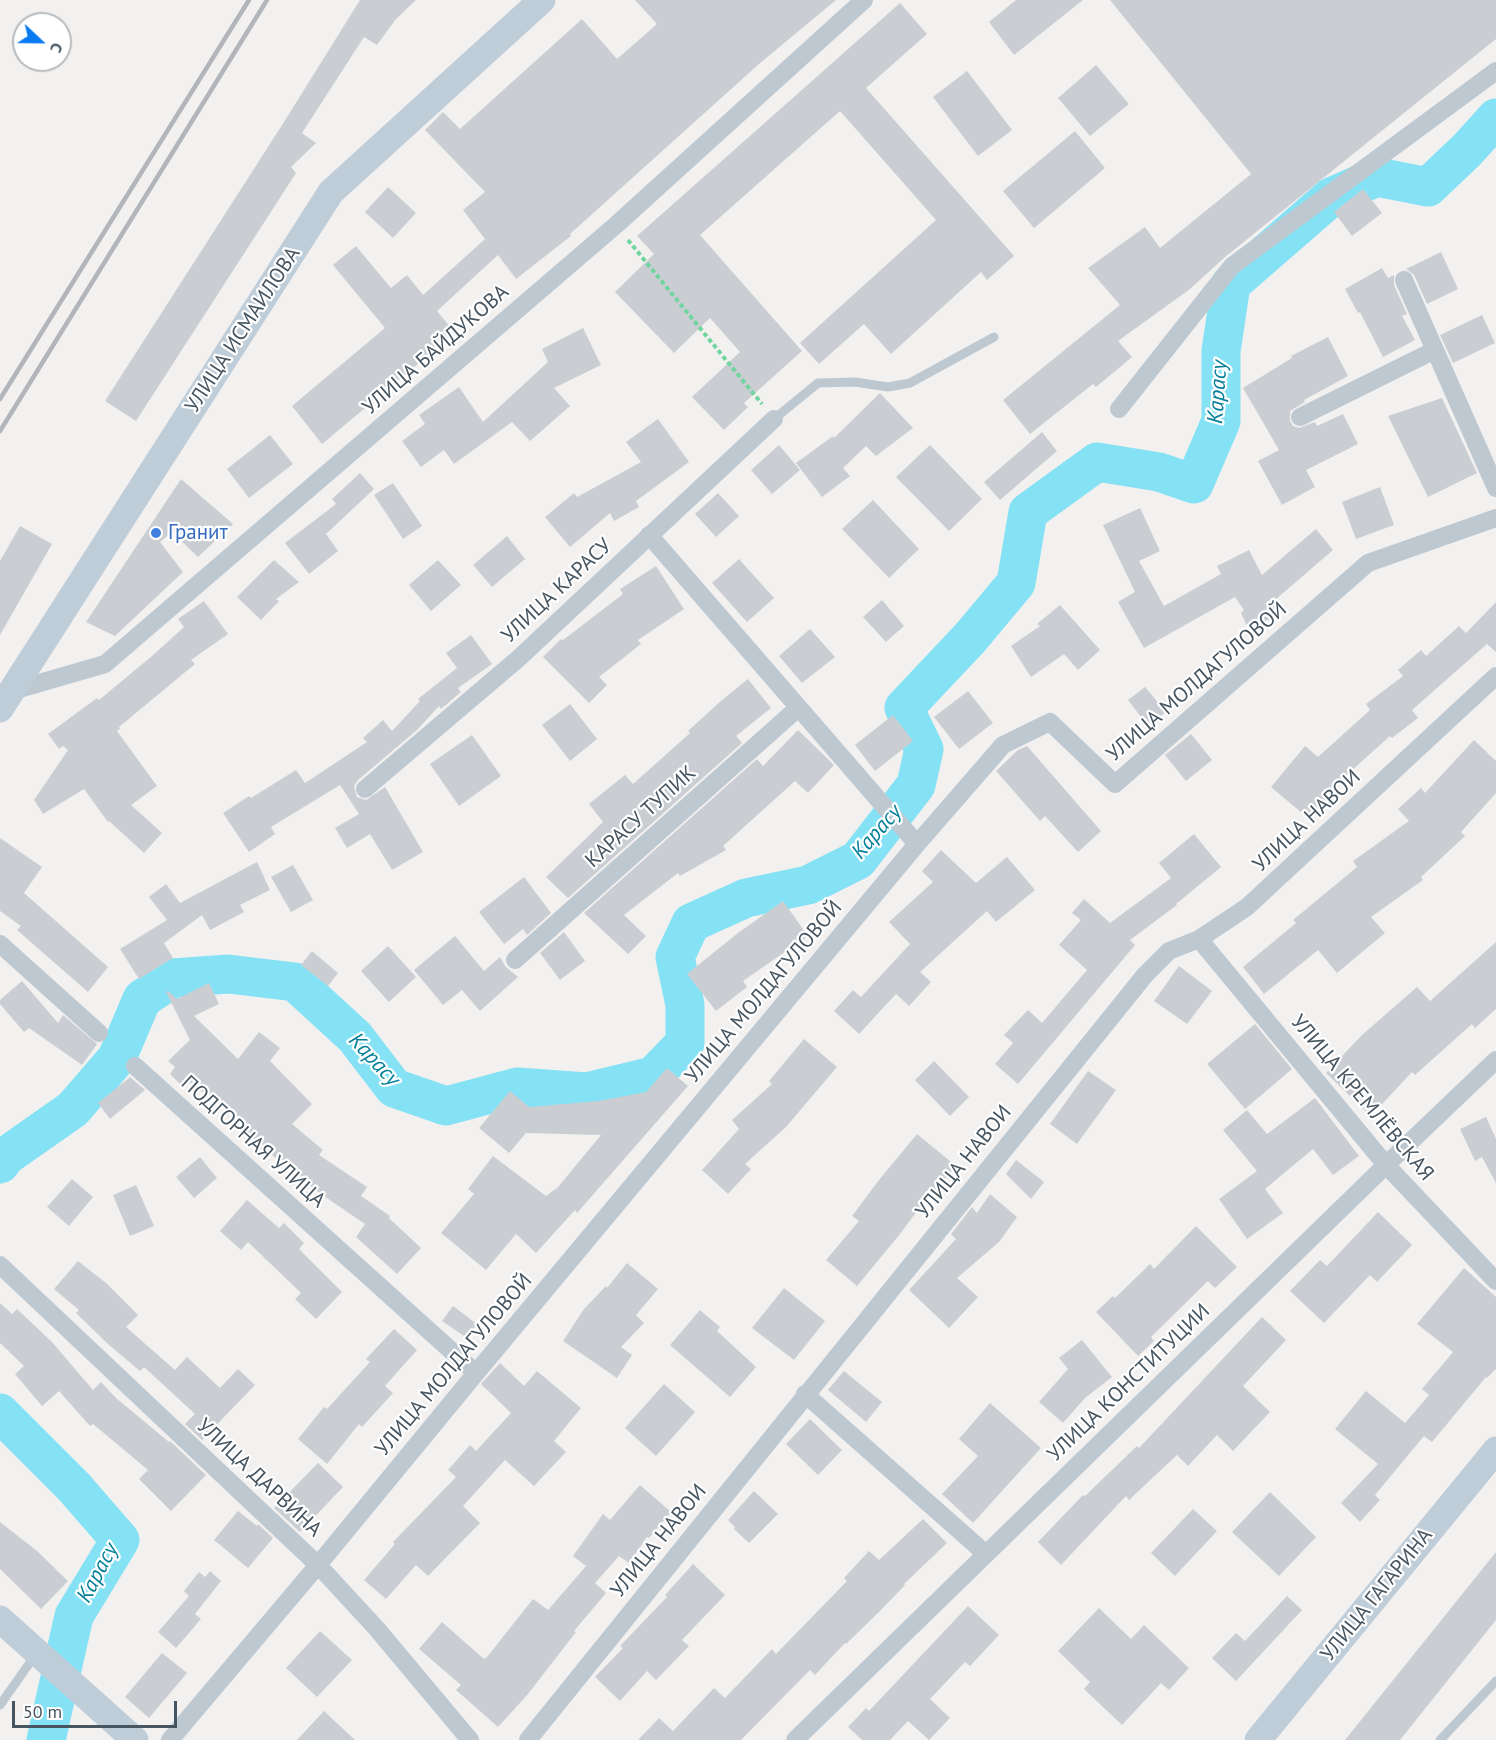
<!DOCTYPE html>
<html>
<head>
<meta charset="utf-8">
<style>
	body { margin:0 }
	#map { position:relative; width:1496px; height:1740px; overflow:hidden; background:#f3f0f0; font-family:"PT Sans",sans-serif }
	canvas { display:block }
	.north { position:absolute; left:12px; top:12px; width:60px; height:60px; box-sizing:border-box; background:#fff; border:2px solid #b5bbbf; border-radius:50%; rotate:112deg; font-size:16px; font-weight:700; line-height:24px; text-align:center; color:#465560 }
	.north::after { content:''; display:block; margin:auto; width:21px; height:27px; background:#087bf4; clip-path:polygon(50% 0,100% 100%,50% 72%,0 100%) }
	.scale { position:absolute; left:12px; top:1701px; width:165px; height:27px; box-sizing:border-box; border:3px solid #465560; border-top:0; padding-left:8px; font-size:18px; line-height:21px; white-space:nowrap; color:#465560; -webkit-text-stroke:4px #fff; paint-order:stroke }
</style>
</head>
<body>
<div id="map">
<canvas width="1496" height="1740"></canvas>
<div class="north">С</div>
<div class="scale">50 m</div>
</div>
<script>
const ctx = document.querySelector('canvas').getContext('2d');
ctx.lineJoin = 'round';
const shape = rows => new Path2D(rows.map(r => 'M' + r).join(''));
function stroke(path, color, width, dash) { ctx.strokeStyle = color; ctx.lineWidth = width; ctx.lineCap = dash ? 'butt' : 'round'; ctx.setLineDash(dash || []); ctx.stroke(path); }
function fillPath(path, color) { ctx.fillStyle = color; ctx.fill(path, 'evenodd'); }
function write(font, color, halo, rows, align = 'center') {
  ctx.font = font + ' "PT Sans",sans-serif'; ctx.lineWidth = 4.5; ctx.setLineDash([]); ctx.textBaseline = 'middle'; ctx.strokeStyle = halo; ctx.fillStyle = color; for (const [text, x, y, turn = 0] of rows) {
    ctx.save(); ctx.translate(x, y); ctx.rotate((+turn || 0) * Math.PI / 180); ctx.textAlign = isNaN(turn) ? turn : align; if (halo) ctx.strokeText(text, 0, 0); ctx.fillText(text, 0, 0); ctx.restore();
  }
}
const river = shape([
	[0,1164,6,1156,73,1109,117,1058,142,999,173,978,228,974,295,982,355,1037,394,1088,446,1106,517,1087,587,1092,653,1076,685,1043,685,1005,675,957,691,923,746,898,808,885,858,860,916,785,924,749,904,708,970,638,1016,583,1028,512,1097,462,1159,472,1194,484,1221,421,1221,351,1231,284,1331,197,1377,177,1428,187,1467,150,1496,118],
	[0,1413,74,1487,120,1540,74,1616,46,1740]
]);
const building = shape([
	[360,0,416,0,396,19,377,45,364,37,302,133,316,143,291,167,296,173,136,421,105,401,284,122],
	[635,0,836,0,759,64,570,234,571,236,516,279,498,255,437,311,455,333,322,444,292,406,385,328,333,265,356,246,391,288,407,275,423,295,485,239,463,210,485,192,425,130,443,112,460,129,582,19,617,59,657,24],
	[1016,0,1083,0,1014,55,989,22],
	[1110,0,1496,0,1496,39,1225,257,1190,289,1118,341,1132,357,1096,387,1093,384,1030,434,1003,400,1120,305,1088,268,1145,227,1160,248,1251,174],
	[900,3,927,34,866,88,1014,256,987,280,981,272,891,354,864,324,819,364,800,343,936,220,840,111,700,235,802,351,744,403,748,407,724,430,692,397,740,352,710,318,674,353,615,292,654,254,637,236],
	[1096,65,1129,104,1090,136,1058,98],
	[967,71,1012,130,978,156,933,97],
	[1075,131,1105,168,1034,228,1003,191],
	[388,187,416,213,393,238,365,212],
	[1363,189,1382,213,1352,236,1334,212],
	[1441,252,1458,289,1427,304,1414,275,1406,269],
	[1382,268,1388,278,1394,275,1394,285,1407,314,1402,316,1415,340,1383,357,1360,312,1358,313,1345,289],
	[1482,315,1495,343,1453,363,1440,335],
	[583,328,601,365,554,388,570,406,530,441,512,422,454,464,444,450,421,467,402,441,425,424,419,415,459,387,483,422,548,362,542,349],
	[1328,337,1348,376,1304,400,1305,402,1290,411,1290,421,1293,426,1299,428,1315,422,1317,426,1343,414,1358,444,1306,470,1315,487,1282,505,1258,461,1279,450,1243,388,1292,358,1291,356],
	[880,393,913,428,876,456,866,446,843,468,850,476,822,497,796,463,833,436,834,438],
	[1442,398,1477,473,1428,497,1388,416],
	[658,419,689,462,636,501,639,507,614,521,610,513,570,547,545,517,574,493,577,497,641,462,626,442],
	[1042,432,1057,451,1000,500,984,482],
	[270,435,293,464,249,498,227,469],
	[779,445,800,470,772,494,751,470],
	[930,445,982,499,949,531,896,477],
	[360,473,374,489,326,534,338,551,309,574,285,543,336,504,332,499],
	[181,479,233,524,198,557,172,532,160,542,183,572,115,636,86,622],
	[393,483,422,526,403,539,374,495],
	[1380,487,1394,525,1356,539,1342,502],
	[718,493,739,516,716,537,695,514],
	[873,500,919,549,889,578,842,529],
	[1140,508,1160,551,1139,561,1164,606,1221,574,1217,566,1249,550,1262,575,1316,529,1333,550,1275,600,1281,613,1249,630,1241,613,1244,610,1235,597,1144,648,1118,602,1135,592,1103,525],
	[20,526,52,544,0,635,0,561],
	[507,536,525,559,492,587,473,565],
	[739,559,774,598,747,622,712,583],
	[274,560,299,582,276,599,279,601,261,620,237,597],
	[438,560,461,585,431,611,409,585],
	[656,566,684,609,638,640,641,644,599,677,607,685,589,703,543,657,561,639,563,640,623,594,620,589],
	[882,600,904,626,886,642,863,617],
	[204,601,228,634,191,660,195,664,119,727,120,729,117,731,157,786,131,805,162,833,144,853,109,821,108,822,84,789,43,814,34,800,68,750,63,746,59,749,48,734,97,698,99,700,152,656,184,627,178,619],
	[1496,602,1496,652,1487,644,1412,710,1418,718,1392,738,1390,736,1340,781,1309,819,1271,787,1305,746,1318,757,1370,710,1366,704,1403,676,1398,670,1421,650,1426,656,1459,626,1466,633],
	[1060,605,1100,650,1078,670,1064,654,1031,677,1011,646,1040,626,1037,624],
	[810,629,835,657,802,683,779,656],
	[471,635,492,664,458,688,461,692,441,709,439,706,417,730,358,780,354,786,357,797,366,800,385,787,423,852,392,870,370,834,347,848,335,828,359,814,340,785,271,827,275,834,249,852,223,813,249,796,251,798,296,770,305,783,367,742,363,738,383,720,392,731,420,701,418,699,457,668,446,653],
	[748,679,771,708,736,736,742,743,568,898,546,877,603,822,589,804,625,775,633,784,690,733,688,731,722,700],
	[1145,687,1166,712,1148,726,1128,700],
	[968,691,993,723,959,749,934,717],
	[570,704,597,739,570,761,542,725],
	[893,715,913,741,875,771,855,745],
	[798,730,834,765,808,793,795,781,723,846,726,850,680,876,678,873,624,915,646,936,628,954,584,913,757,759,763,766],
	[1191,734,1212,760,1186,781,1165,755],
	[472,735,501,776,459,806,430,764],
	[1474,740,1496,761,1496,793,1461,832,1465,836,1421,877,1423,880,1371,917,1385,933,1337,973,1318,950,1264,994,1243,967,1296,923,1293,920,1357,867,1353,861,1409,821,1398,809,1421,788,1425,793],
	[1027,746,1101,831,1078,852,1045,816,1040,821,996,771,1018,750],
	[1194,834,1221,867,1176,904,1177,905,1130,940,1135,945,1018,1084,995,1064,1013,1043,1004,1035,1028,1010,1042,1023,1087,970,1059,945,1081,920,1072,913,1084,899,1110,923,1171,878,1159,863],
	[0,838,42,867,24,893,108,967,88,992,17,930,21,926,0,911],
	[941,850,976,883,1007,857,1035,890,996,922,987,911,920,972,931,982,909,1006,896,994,859,1034,834,1011,853,990,861,997,910,944,889,922,933,882,922,871],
	[257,862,270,890,240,905,244,912,210,930,202,915,164,943,173,958,139,979,120,949,167,920,149,897,166,884,180,903],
	[293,865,313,900,291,912,271,877],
	[524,877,551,913,527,935,523,929,504,944,479,912],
	[783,901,808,936,743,981,747,987,716,1011,687,974,738,933],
	[564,932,585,961,560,980,540,953],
	[455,936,484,971,500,957,506,967,518,977,480,1011,462,990,443,1005,414,970],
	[1496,942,1496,1009,1475,1028,1472,1024,1415,1075,1412,1072,1371,1116,1326,1073,1362,1035,1417,987,1430,1001],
	[388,946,416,977,389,1002,361,971],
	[312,951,338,973,328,986,301,965],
	[1179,966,1212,991,1187,1024,1154,1001],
	[22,981,58,1023,63,1015,97,1044,82,1065,29,1028,24,1032,0,1004,0,1000],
	[209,983,219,1004,194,1016,238,1059,259,1032,280,1048,270,1061,312,1104,292,1124,323,1150,319,1155,367,1187,361,1196,390,1216,389,1218,421,1248,397,1274,356,1237,365,1224,318,1192,266,1150,263,1154,239,1130,244,1124,187,1080,182,1086,170,1074,175,1067,168,1061,190,1040,166,992,168,991,177,999],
	[1255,1024,1292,1069,1245,1109,1207,1064],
	[804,1039,837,1067,786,1127,745,1164,751,1169,728,1194,702,1170,739,1129,732,1120,772,1084,769,1081],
	[934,1061,969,1097,950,1116,915,1080],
	[667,1068,688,1086,577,1213,575,1210,536,1253,516,1234,486,1270,441,1233,474,1194,468,1189,493,1156,546,1196,558,1187,601,1135,526,1133,509,1153,479,1128,510,1091,529,1107,599,1101,646,1092],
	[1088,1071,1116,1090,1077,1144,1050,1124],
	[130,1077,145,1090,110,1119,98,1103],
	[1315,1098,1359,1156,1333,1175,1313,1149,1265,1189,1283,1213,1247,1239,1219,1199,1257,1171,1223,1130,1247,1110,1267,1134],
	[1486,1117,1496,1139,1496,1183,1482,1157,1475,1161,1460,1129],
	[917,1134,956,1166,933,1194,931,1192,900,1234,857,1286,826,1260,859,1221,852,1216,879,1180],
	[200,1157,217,1178,194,1198,176,1177],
	[1016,1160,1044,1182,1031,1199,1006,1174],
	[72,1179,93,1197,69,1226,47,1207],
	[136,1185,154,1226,130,1236,113,1195],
	[990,1194,1017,1217,999,1242,957,1278,978,1297,949,1328,909,1290,956,1239,951,1234,972,1207,977,1213],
	[247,1200,279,1228,284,1223,304,1243,299,1249,342,1292,316,1319,295,1299,301,1293,248,1242,241,1250,220,1231],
	[1378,1212,1412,1245,1377,1282,1370,1275,1324,1323,1290,1291,1320,1260,1327,1266],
	[1196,1226,1237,1267,1215,1288,1208,1281,1151,1337,1154,1341,1138,1356,1096,1312,1113,1296,1115,1298,1150,1264,1154,1269],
	[78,1261,106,1283,138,1315,126,1327,175,1370,187,1357,220,1388,238,1369,255,1385,202,1440,185,1424,195,1414,144,1367,140,1371,109,1345,76,1313,79,1310,54,1289],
	[627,1263,658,1289,636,1315,644,1323,621,1347,632,1355,617,1378,563,1341,584,1309,606,1286,607,1288],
	[1464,1268,1496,1297,1496,1369,1487,1378,1486,1377,1432,1442,1424,1436,1375,1495,1380,1500,1360,1522,1341,1503,1378,1464,1335,1429,1366,1391,1405,1423,1429,1395,1422,1389,1453,1352,1417,1324],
	[784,1288,825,1321,794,1360,752,1328],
	[0,1303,12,1314,17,1309,52,1342,93,1390,101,1382,116,1398,169,1442,170,1441,206,1475,171,1511,139,1479,148,1470,93,1424,90,1426,59,1391,42,1406,15,1374,24,1366,0,1343],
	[453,1306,477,1324,467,1338,442,1321],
	[700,1310,720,1327,717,1331,756,1367,730,1397,670,1345],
	[1262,1317,1286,1340,1243,1386,1270,1412,1233,1451,1217,1435,1188,1466,1177,1455,1129,1500,1126,1496,1061,1565,1038,1542,1083,1495,1085,1496,1137,1446,1139,1448],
	[394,1329,417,1350,385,1386,393,1393,362,1427,359,1424,327,1464,298,1439,324,1407,327,1409,370,1362,366,1359],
	[1082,1340,1112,1377,1085,1398,1063,1423,1039,1402,1068,1369,1059,1358],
	[500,1363,524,1386,537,1371,581,1408,554,1441,566,1452,534,1486,505,1460,463,1506,480,1523,428,1576,416,1565,386,1599,364,1580,395,1544,393,1542,456,1477,448,1470,470,1445,476,1451,511,1413,481,1384],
	[844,1371,882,1402,866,1422,828,1390],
	[664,1384,695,1412,656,1456,625,1428],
	[990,1403,1041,1448,973,1523,942,1494,978,1456,959,1439],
	[810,1419,842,1450,818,1475,786,1444],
	[318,1463,343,1487,300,1532,274,1508],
	[640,1485,671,1512,649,1538,647,1537,629,1563,619,1556,595,1583,606,1593,574,1631,576,1632,528,1694,498,1727,456,1690,461,1685,419,1649,442,1622,484,1659,487,1657,533,1599,548,1610,586,1566,573,1556,603,1514,610,1520],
	[754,1491,778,1514,749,1543,734,1529,735,1527,728,1520],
	[1270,1492,1316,1537,1279,1576,1232,1532],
	[1193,1509,1217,1531,1175,1576,1151,1553],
	[238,1511,257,1526,258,1524,273,1538,248,1568,214,1540],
	[923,1519,947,1543,904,1584,905,1585,879,1612,846,1644,845,1643,815,1675,810,1670,741,1740,638,1740,659,1718,673,1731,714,1688,725,1698,772,1649,776,1654,847,1581,844,1578,869,1551,879,1560],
	[0,1522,37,1551,68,1581,41,1609,0,1569],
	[1496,1552,1496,1620,1400,1740,1345,1740],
	[693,1564,725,1595,682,1640,689,1646,656,1680,647,1671,620,1701,595,1677,623,1648,620,1646,667,1597,665,1595],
	[210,1571,221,1581,195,1614,201,1619,176,1648,158,1632,189,1596,184,1591,199,1572,205,1577],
	[1287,1596,1302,1610,1236,1681,1212,1658,1236,1633,1245,1641],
	[968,1606,999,1635,970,1666,965,1662,930,1699,950,1718,929,1740,908,1721,890,1740,862,1740,848,1727,866,1708,869,1711],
	[1099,1608,1131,1639,1144,1625,1189,1668,1169,1690,1161,1683,1122,1725,1084,1689,1090,1682,1058,1651],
	[320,1631,352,1660,317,1697,286,1668],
	[162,1653,187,1673,149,1718,125,1697],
	[324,1711,355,1740,297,1740]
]);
const path = shape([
	[628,240,762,404]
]);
const lane = shape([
	[774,419,818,383,855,382,888,387,910,383,994,337],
	[0,1705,36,1654],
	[1440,1740,1496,1681]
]);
const street = shape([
	[1404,280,1496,488],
	[1119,409,1232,266,1496,71],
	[1300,417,1435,350],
	[649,535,917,844],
	[12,691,105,664,616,225,864,0],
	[365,789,519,658,774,419],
	[1199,939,1386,1165,1496,1281],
	[0,944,99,1033],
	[515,960,798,708],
	[135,1066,476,1373],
	[0,1265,318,1565,377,1629,470,1740],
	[805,1394,986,1554],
	[170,1740,318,1565,476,1373,917,844,1003,745,1050,722,1115,784,1368,563,1496,518],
	[528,1740,1145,975,1169,951,1199,939,1247,907,1496,676],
	[795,1740,1386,1165,1496,1060]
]);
const secondary = shape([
	[0,709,331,192,542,0],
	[0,1619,135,1740],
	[1258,1740,1496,1450]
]);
const rail = shape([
	[0,399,249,0],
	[0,431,267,0]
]);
const markers = [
	[156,533,6,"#3f7fe0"]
];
const streetNames = [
	["УЛИЦА ИСМАИЛОВА",243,330,-57],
	["УЛИЦА БАЙДУКОВА",436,350,-41],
	["УЛИЦА КАРАСУ",557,591,-43],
	["УЛИЦА МОЛДАГУЛОВОЙ",1197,682,-41],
	["КАРАСУ ТУПИК",641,817,-42],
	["УЛИЦА НАВОИ",1307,821,-43],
	["УЛИЦА МОЛДАГУЛОВОЙ",764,992,-50],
	["УЛИЦА КРЕМЛЁВСКАЯ",1362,1098,50],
	["ПОДГОРНАЯ УЛИЦА",253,1142,42],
	["УЛИЦА НАВОИ",964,1162,-51],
	["УЛИЦА МОЛДАГУЛОВОЙ",454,1365,-50],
	["УЛИЦА КОНСТИТУЦИИ",1129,1383,-44],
	["УЛИЦА ДАРВИНА",259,1478,43],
	["УЛИЦА НАВОИ",659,1541,-51],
	["УЛИЦА ГАГАРИНА",1377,1595,-51]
];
const shopNames = [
	["Гранит",168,533]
];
const waterNames = [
	["Карасу",1218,392,-86],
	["Карасу",877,832,-49],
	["Карасу",374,1060,47],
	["Карасу",98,1573,-62]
];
stroke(river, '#84e2f4', 39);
fillPath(building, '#caced3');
stroke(path, '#70d59e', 4, [4.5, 3]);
stroke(lane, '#bdc8d1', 9);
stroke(street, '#bdc8d1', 18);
stroke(secondary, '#bfcdd9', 27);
stroke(rail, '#b2b6bb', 4.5);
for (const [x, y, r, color] of markers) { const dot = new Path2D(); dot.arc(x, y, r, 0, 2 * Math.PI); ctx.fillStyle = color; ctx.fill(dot); stroke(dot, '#fff', 2); }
write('21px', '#465560', '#fff', streetNames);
write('21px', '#366cbe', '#fff', shopNames, 'left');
write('italic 22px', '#037f97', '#fff', waterNames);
</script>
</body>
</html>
